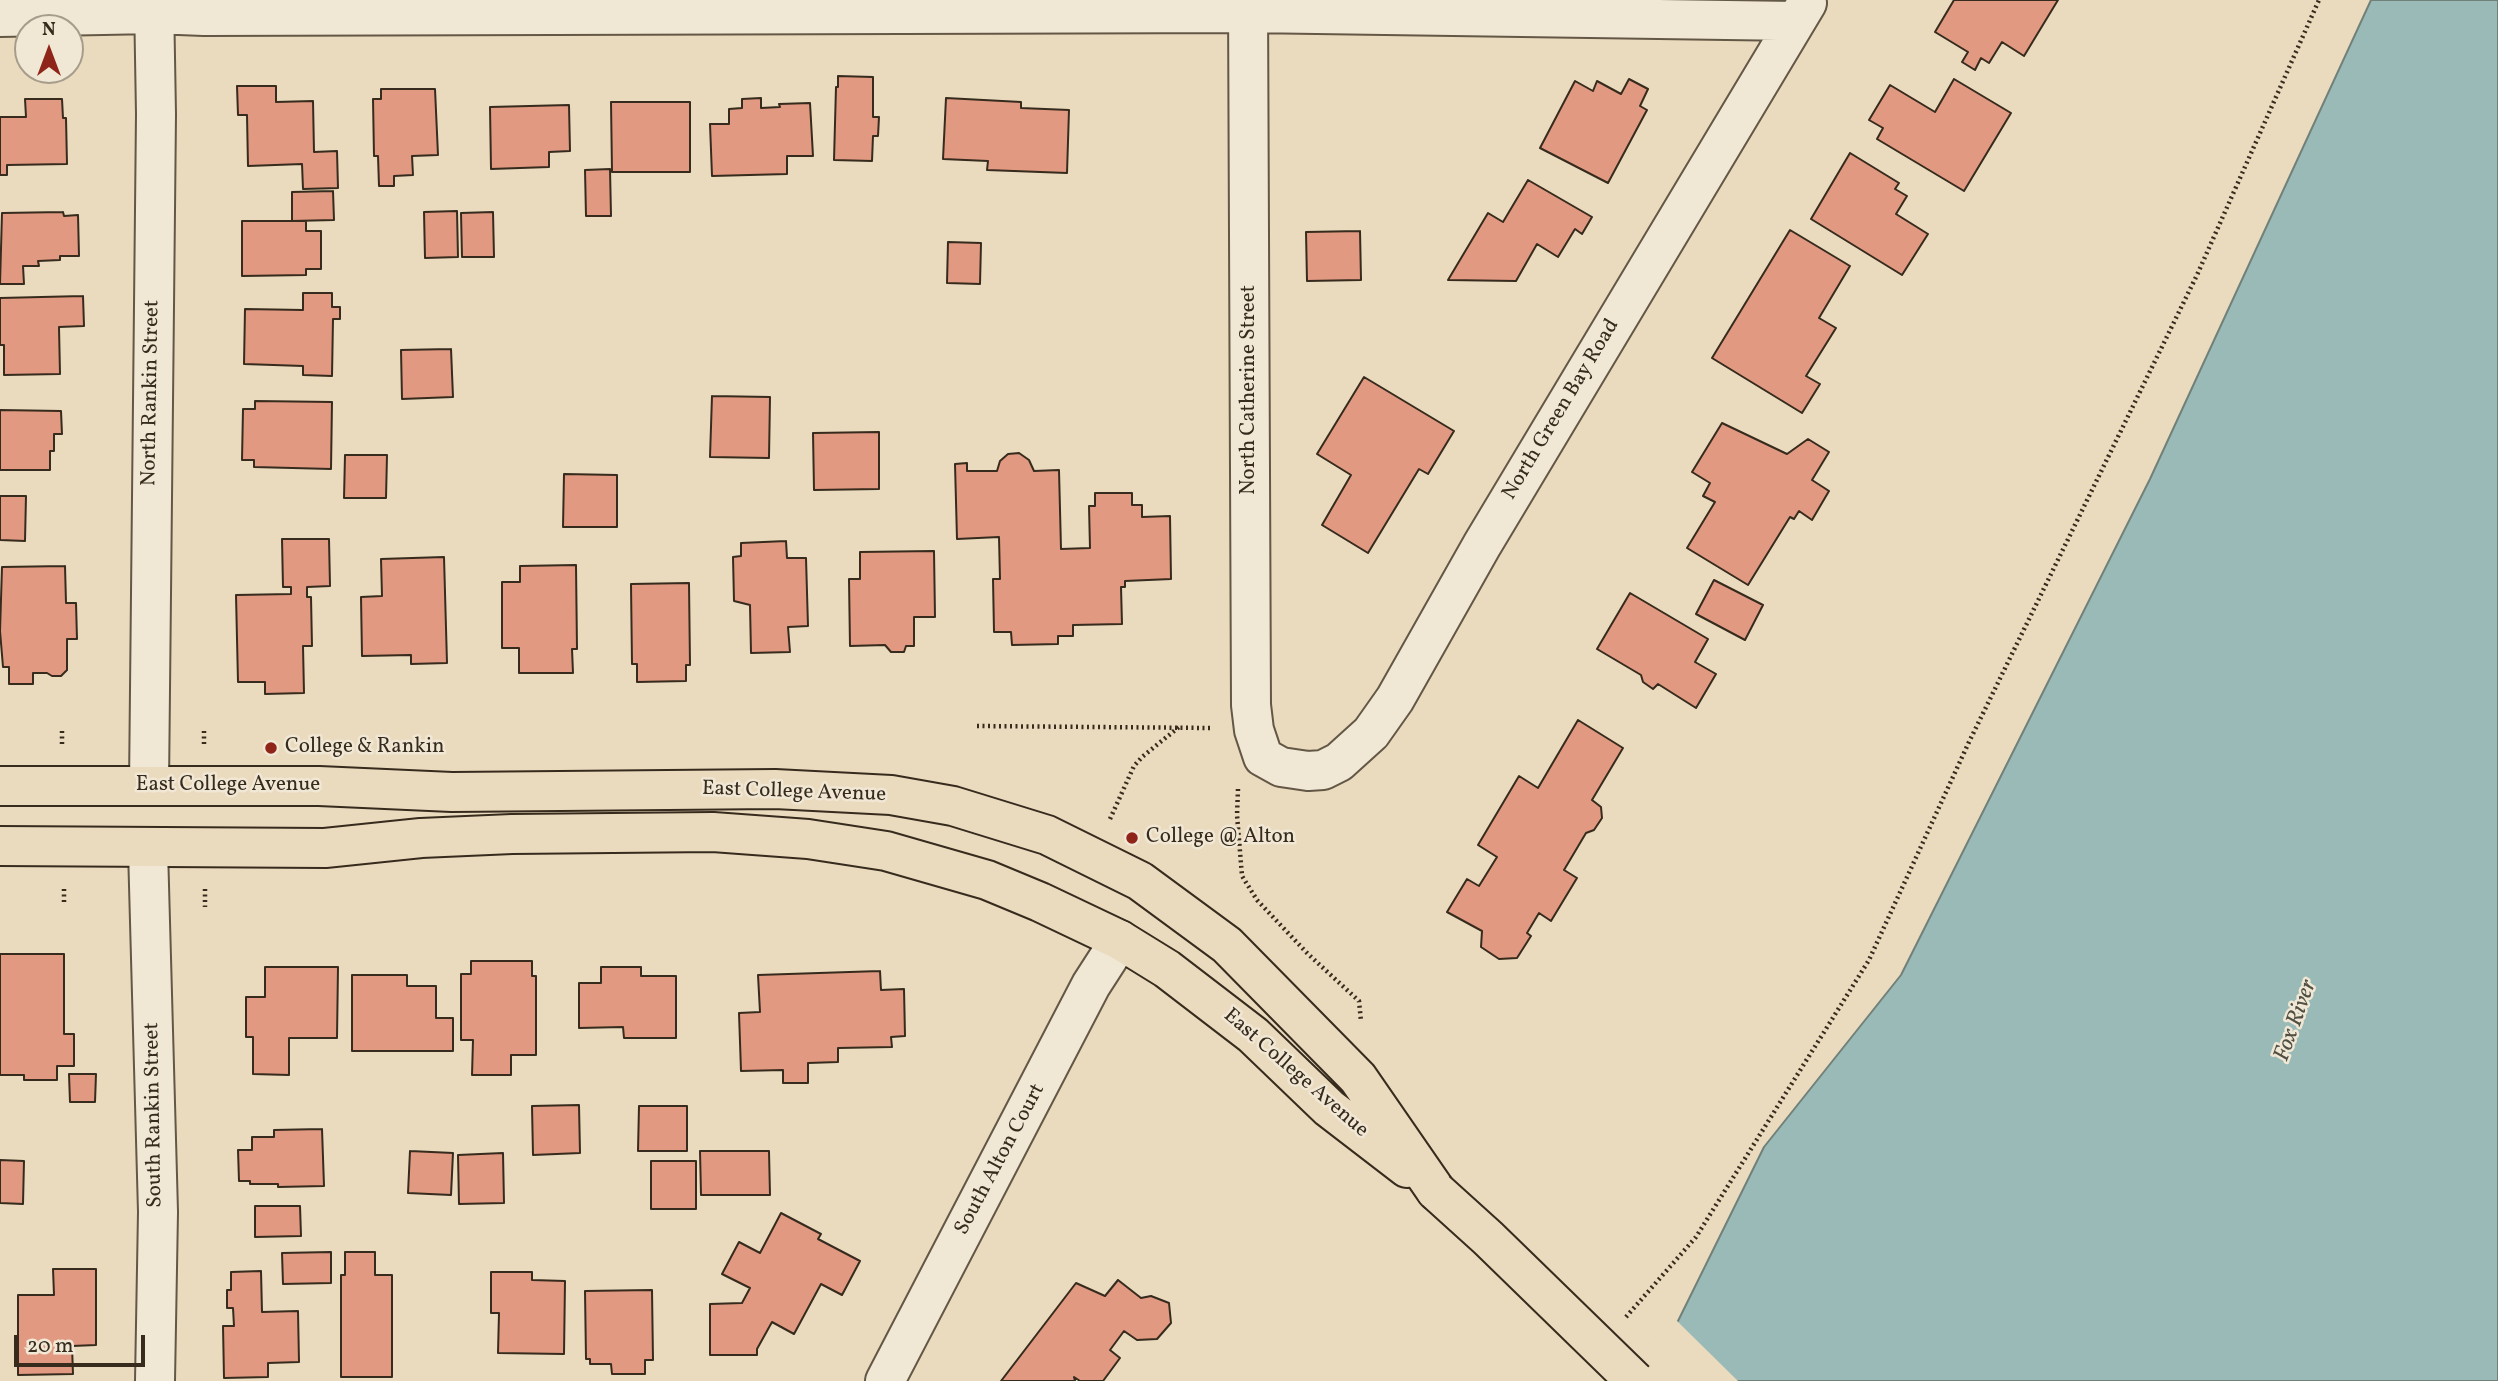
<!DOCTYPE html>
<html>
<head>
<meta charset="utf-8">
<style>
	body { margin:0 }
	#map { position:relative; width:2498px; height:1381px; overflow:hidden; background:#eadabe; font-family:Vollkorn,serif }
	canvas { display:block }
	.north { position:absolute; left:14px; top:14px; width:70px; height:70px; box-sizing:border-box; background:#f1e7d5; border:2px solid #a69c8b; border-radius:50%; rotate:0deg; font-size:19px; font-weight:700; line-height:28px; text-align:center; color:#362b1d }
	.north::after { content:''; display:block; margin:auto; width:24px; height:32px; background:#8f2418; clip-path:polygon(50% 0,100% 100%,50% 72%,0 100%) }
	.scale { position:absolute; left:14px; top:1335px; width:131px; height:32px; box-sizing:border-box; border:4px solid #362b1d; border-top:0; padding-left:9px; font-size:21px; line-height:24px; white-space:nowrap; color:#362b1d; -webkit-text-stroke:5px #f1e7d5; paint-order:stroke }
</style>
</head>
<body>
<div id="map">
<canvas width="2498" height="1381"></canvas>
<div class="north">N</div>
<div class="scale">20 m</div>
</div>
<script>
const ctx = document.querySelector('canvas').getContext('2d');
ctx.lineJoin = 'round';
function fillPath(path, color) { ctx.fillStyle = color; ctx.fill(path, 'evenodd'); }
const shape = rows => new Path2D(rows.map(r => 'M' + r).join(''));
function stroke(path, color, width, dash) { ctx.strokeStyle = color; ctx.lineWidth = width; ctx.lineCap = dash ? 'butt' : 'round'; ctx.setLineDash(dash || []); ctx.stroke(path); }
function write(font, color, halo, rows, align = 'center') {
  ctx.font = font + ' Vollkorn,serif'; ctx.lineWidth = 5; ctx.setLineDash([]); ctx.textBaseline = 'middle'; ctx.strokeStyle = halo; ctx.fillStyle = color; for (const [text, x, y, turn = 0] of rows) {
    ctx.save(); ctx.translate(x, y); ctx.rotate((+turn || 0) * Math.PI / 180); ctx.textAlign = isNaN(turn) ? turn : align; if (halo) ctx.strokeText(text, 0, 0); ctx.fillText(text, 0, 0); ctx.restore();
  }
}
const water = shape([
	[2371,0,2498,0,2498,1381,1611,1381,1678,1321,1764,1147,1901,975,2150,479,2371,0]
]);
const pier = shape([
	[1675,1319,1738,1381,1608,1381,1609,1378]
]);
const building = shape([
	[1954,0,2058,0,2024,56,2002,42,1989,63,1981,58,1975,70,1962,62,1968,52,1935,32,1954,0],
	[838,76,873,77,873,117,879,117,878,136,873,136,872,161,834,160,836,87,838,87,838,76],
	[1629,79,1648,89,1640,106,1647,110,1608,183,1540,148,1575,81,1593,91,1597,81,1621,94,1629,79],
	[1954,79,2011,113,1964,191,1877,139,1883,128,1869,120,1890,85,1935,112,1954,79],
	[237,86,276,86,276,102,313,101,314,152,337,151,338,188,303,189,302,164,248,166,247,115,238,115,237,86],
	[381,89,435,89,438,155,412,156,413,175,394,176,394,186,379,186,378,156,374,156,373,99,381,99,381,89],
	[761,98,761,108,780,107,779,104,810,103,813,156,787,156,787,174,712,176,710,124,729,124,729,109,742,108,742,99,761,98],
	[946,98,1021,102,1021,108,1069,110,1067,173,987,170,988,161,943,159,946,98],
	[25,99,62,99,63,118,66,118,67,164,7,165,7,175,0,175,0,117,26,117,25,99],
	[611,102,690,102,690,172,612,172,611,102],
	[569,105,570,151,549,152,549,167,491,169,490,107,569,105],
	[1850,153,1899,183,1895,189,1907,196,1896,214,1928,234,1902,275,1811,219,1850,153],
	[610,169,611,216,586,216,585,170,610,169],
	[1528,180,1592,217,1582,234,1575,229,1558,257,1537,244,1516,281,1448,280,1488,213,1503,222,1528,180],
	[333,191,334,220,292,221,292,192,333,191],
	[457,211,458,257,425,258,424,212,457,211],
	[63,212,64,216,78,215,79,256,60,256,60,260,38,261,39,266,23,266,24,284,0,284,2,213,63,212],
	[493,212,494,257,462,257,461,213,493,212],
	[242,221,306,221,306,231,321,231,321,269,306,269,306,275,242,276,242,221],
	[1790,230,1850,266,1819,318,1836,328,1806,376,1820,384,1802,413,1712,358,1790,230],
	[1360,231,1361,280,1307,281,1306,232,1360,231],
	[948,242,981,243,980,284,947,283,948,242],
	[303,293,332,293,332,307,340,307,340,319,333,319,332,376,303,375,303,366,244,364,245,309,303,310,303,293],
	[83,296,84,326,59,327,60,374,4,375,4,345,0,345,0,298,83,296],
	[451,349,453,397,402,399,401,350,451,349],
	[1364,377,1454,431,1428,474,1419,469,1368,553,1322,525,1351,475,1317,454,1364,377],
	[712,396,770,397,769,458,710,457,712,396],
	[255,401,332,402,331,469,254,467,254,460,242,460,243,409,255,409,255,401],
	[0,410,61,411,62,434,54,434,54,451,50,451,50,470,0,470,0,410],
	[1722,423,1787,454,1808,439,1829,452,1812,480,1829,491,1812,520,1799,511,1794,519,1790,517,1748,585,1687,548,1715,502,1703,496,1710,483,1692,472,1722,423],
	[879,432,879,489,814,490,813,433,879,432],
	[1019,453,1029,460,1034,471,1059,470,1061,549,1090,548,1089,506,1095,506,1095,493,1132,493,1132,505,1142,505,1142,517,1170,516,1171,579,1125,581,1125,587,1121,587,1122,624,1073,625,1073,636,1058,636,1058,644,1012,645,1011,632,994,632,993,579,1000,579,999,537,957,539,955,464,967,463,967,471,997,471,1000,461,1008,454,1019,453],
	[345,455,387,455,386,498,344,498,345,455],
	[564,474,617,475,617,527,563,527,564,474],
	[0,496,26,496,25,541,0,540,0,496],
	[282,539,329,539,330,586,307,587,307,597,311,597,312,646,303,646,304,693,265,694,265,682,238,682,236,595,291,594,291,587,283,587,282,539],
	[786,541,787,558,806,558,808,626,788,627,790,652,751,653,750,605,734,601,733,557,741,556,741,543,786,541],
	[934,551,935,617,914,617,914,646,906,646,904,652,891,652,885,645,850,646,849,579,860,579,860,552,934,551],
	[444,557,447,663,411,664,411,655,362,656,361,597,382,596,381,559,444,557],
	[576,565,577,649,572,649,573,673,519,673,519,648,502,648,502,582,520,582,520,566,576,565],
	[65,566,66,603,76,603,77,639,67,639,67,670,61,676,52,676,47,673,33,673,33,684,9,684,9,667,3,667,0,631,2,567,65,566],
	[1714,580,1763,605,1745,640,1696,614,1714,580],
	[689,583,690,665,686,665,686,681,637,682,637,664,632,664,631,584,689,583],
	[1630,593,1708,639,1695,662,1716,674,1696,708,1658,684,1653,689,1643,682,1641,675,1597,649,1630,593],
	[1578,720,1623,748,1592,800,1601,807,1602,818,1594,830,1586,833,1564,870,1577,878,1551,921,1539,913,1527,933,1531,936,1517,958,1499,959,1481,947,1482,931,1447,912,1467,879,1479,886,1497,857,1478,845,1519,776,1538,788,1578,720],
	[0,954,64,954,64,1034,74,1034,74,1066,57,1066,57,1080,24,1080,24,1075,0,1075,0,954],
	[471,961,532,961,532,976,536,976,536,1055,511,1055,511,1075,472,1075,473,1040,461,1040,461,974,471,974,471,961],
	[265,967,338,967,337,1038,289,1038,289,1075,253,1074,253,1037,246,1037,246,997,265,997,265,967],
	[601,967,641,967,641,976,676,976,676,1038,624,1038,623,1027,579,1028,579,983,601,983,601,967],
	[880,971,881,990,904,989,905,1036,891,1037,892,1047,838,1048,838,1062,808,1063,808,1083,783,1083,783,1070,741,1071,739,1013,760,1012,758,975,880,971],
	[352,975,407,975,407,986,436,986,436,1018,453,1018,453,1051,352,1051,352,975],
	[69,1074,96,1074,95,1102,70,1102,69,1074],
	[579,1105,580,1153,533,1155,532,1106,579,1105],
	[639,1106,687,1106,687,1151,638,1151,639,1106],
	[322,1129,324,1186,278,1187,278,1184,250,1184,250,1181,239,1181,238,1150,252,1150,252,1137,274,1137,274,1130,322,1129],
	[410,1151,453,1153,451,1195,408,1193,410,1151],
	[700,1151,769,1151,770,1195,701,1195,700,1151],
	[503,1153,504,1203,459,1204,458,1155,503,1153],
	[0,1160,24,1161,23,1204,0,1203,0,1160],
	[651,1161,696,1161,696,1209,651,1209,651,1161],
	[255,1206,300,1206,301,1236,255,1237,255,1206],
	[781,1213,821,1234,818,1239,860,1261,842,1295,821,1284,794,1334,772,1322,757,1349,757,1355,710,1355,710,1304,742,1303,750,1288,722,1274,739,1242,760,1253,781,1213],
	[331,1252,331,1283,283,1284,282,1253,331,1252],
	[345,1252,375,1252,375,1275,392,1275,392,1377,341,1377,341,1275,345,1275,345,1252],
	[53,1269,96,1269,96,1345,72,1346,73,1374,18,1375,18,1295,54,1295,53,1269],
	[261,1271,262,1312,298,1311,299,1362,268,1363,268,1377,224,1378,223,1326,234,1326,233,1308,227,1308,227,1290,231,1290,231,1272,261,1271],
	[491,1272,532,1272,532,1280,565,1281,564,1354,498,1353,499,1313,491,1313,491,1272],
	[1118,1280,1141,1298,1151,1296,1169,1303,1171,1323,1157,1339,1137,1340,1124,1331,1110,1350,1120,1358,1103,1381,1080,1381,1074,1377,1075,1381,1001,1381,1076,1283,1105,1296,1118,1280],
	[652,1290,653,1360,645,1360,645,1374,612,1374,611,1364,590,1364,590,1359,586,1359,585,1291,652,1290]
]);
const path = shape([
	[977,726,1211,728],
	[62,731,62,744],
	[204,731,204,744],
	[1238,789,1237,815,1242,876,1257,900,1308,954,1359,1001,1361,1021],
	[1110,819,1134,766,1142,757,1179,727],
	[64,889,64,905],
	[205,889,205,907],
	[1626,1317,1696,1237,1869,960,1969,742,2197,275,2319,0]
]);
const street = shape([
	[1248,0,1251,705,1254,730,1263,757,1281,767,1308,771,1323,770,1339,762,1371,733,1395,699,1482,545,1807,3],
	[0,17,154,14,204,16,1248,13,1795,21],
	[149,785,156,114,154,0],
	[148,849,158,1212,155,1381],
	[885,1381,1091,985,1120,940]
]);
const primary = shape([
	[0,786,319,786,452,792,775,789,891,795,953,806,1047,835,1140,881,1227,945,1358,1078,1436,1191],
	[0,846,325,848,421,838,512,834,713,832,808,839,886,851,987,880,1040,902,1120,940,1167,969,1253,1035,1329,1108,1407,1168]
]);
const primaryBridge = shape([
	[1436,1191,1488,1238,1635,1381]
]);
const markers = [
	[271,748,7,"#8f2418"],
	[1132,838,7,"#8f2418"]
];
const streetNames = [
	["North Catherine Street",1250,390,-90],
	["North Rankin Street",152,393,-89],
	["North Green Bay Road",1562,410,-59],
	["East College Avenue",228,786],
	["East College Avenue",794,793,2],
	["East College Avenue",1295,1074,41],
	["South Rankin Street",155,1115,-91],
	["South Alton Court",1001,1160,-62]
];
const poiNames = [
	["College & Rankin",285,748],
	["College @ Alton",1146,838]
];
const waterNames = [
	["Fox River",2297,1021,-70]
];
fillPath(water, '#99bab7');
stroke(water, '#718179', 2);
fillPath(pier, '#eadabe');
fillPath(building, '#e19982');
stroke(building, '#362b1d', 2);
stroke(street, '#635745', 42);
stroke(primary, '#362b1d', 42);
stroke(path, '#362b1d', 4.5, [2, 3.5]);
stroke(street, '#f1e7d5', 38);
stroke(primary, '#eadabe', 38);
stroke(primaryBridge, '#362b1d', 42, []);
stroke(primaryBridge, '#eadabe', 38);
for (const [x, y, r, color] of markers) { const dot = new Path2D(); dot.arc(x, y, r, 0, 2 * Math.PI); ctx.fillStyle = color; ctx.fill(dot); stroke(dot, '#f1e7d5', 2.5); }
write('21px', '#362b1d', '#f1e7d5', streetNames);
write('21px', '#362b1d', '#f1e7d5', poiNames, 'left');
write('italic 23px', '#4f4f44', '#f1e7d5', waterNames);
</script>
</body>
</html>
